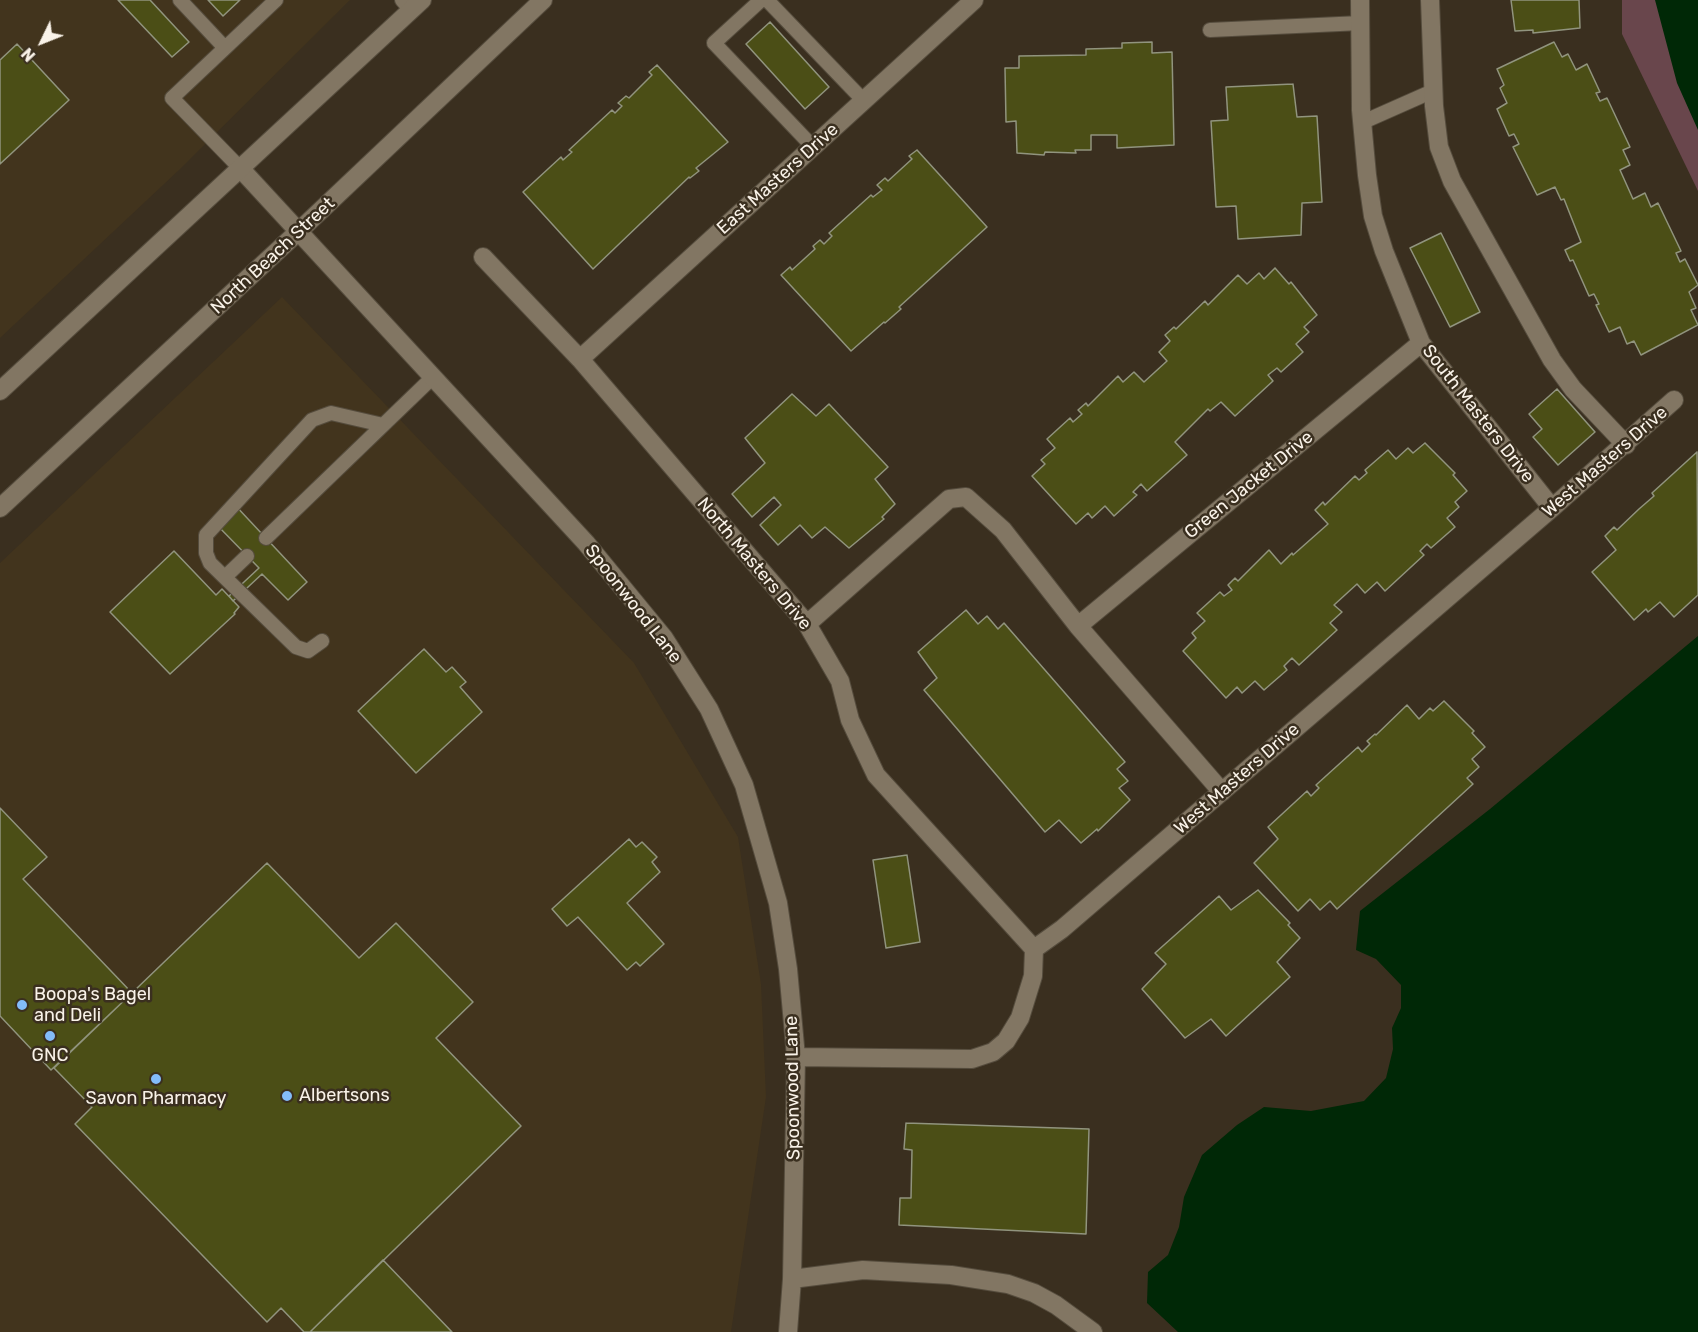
<!DOCTYPE html>
<html>
<head>
<meta charset="utf-8">
<style>
	body { margin:0 }
	#map { position:relative; width:1698px; height:1332px; overflow:hidden; background:#3a2f1f; font-family:Rubik,sans-serif }
	canvas { display:block }
	.north { position:absolute; left:12px; top:12px; width:60px; height:60px; -webkit-text-stroke:4px #3a2f1f; paint-order:stroke; rotate:227deg; font-size:16px; font-weight:700; line-height:24px; text-align:center; color:#f9f2e8 }
	.north::after { content:''; display:block; margin:auto; width:21px; height:27px; background:#f9f2e8; clip-path:polygon(50% 0,100% 100%,50% 72%,0 100%) }
</style>
</head>
<body>
<div id="map">
<canvas width="1698" height="1332"></canvas>
<div class="north">N</div>
</div>
<script>
const ctx = document.querySelector('canvas').getContext('2d');
ctx.lineJoin = 'round';
function fillPath(path, color) { ctx.fillStyle = color; ctx.fill(path, 'evenodd'); }
const shape = rows => new Path2D(rows.map(r => 'M' + r).join(''));
function stroke(path, color, width, dash) { ctx.strokeStyle = color; ctx.lineWidth = width; ctx.lineCap = dash ? 'butt' : 'round'; ctx.setLineDash(dash || []); ctx.stroke(path); }
function write(font, color, halo, rows, align = 'center') {
  ctx.font = font + ' Rubik,sans-serif'; ctx.lineWidth = 5; ctx.setLineDash([]); ctx.textBaseline = 'middle'; ctx.strokeStyle = halo; ctx.fillStyle = color; for (const [text, x, y, turn = 0] of rows) {
    ctx.save(); ctx.translate(x, y); ctx.rotate((+turn || 0) * Math.PI / 180); ctx.textAlign = isNaN(turn) ? turn : align; if (halo) ctx.strokeText(text, 0, 0); ctx.fillText(text, 0, 0); ctx.restore();
  }
}
const built = shape([
	[0,0,350,0,179,170,0,338],
	[282,297,634,663,738,837,761,984,766,1097,731,1332,0,1332,0,563]
]);
const green = shape([
	[1622,0,1698,0,1698,191,1622,34]
]);
const water = shape([
	[1655,0,1698,0,1698,130,1677,83],
	[1698,636,1698,1332,1178,1332,1147,1303,1148,1272,1168,1255,1179,1227,1184,1197,1202,1155,1237,1125,1264,1107,1311,1111,1364,1101,1386,1078,1393,1049,1392,1028,1401,1008,1401,985,1376,959,1356,950,1360,911,1490,809]
]);
const building = shape([
	[118,0,150,0,189,42,172,57,118,0],
	[208,0,240,0,223,16,208,0],
	[1511,0,1579,0,1580,28,1533,33,1533,30,1515,31,1511,0],
	[770,22,829,87,805,109,746,44,770,22],
	[1152,42,1152,53,1172,52,1174,145,1117,148,1117,135,1091,135,1091,150,1075,150,1076,153,1045,152,1044,155,1017,153,1016,121,1006,122,1005,68,1019,68,1019,56,1086,55,1086,49,1122,48,1122,43,1152,42],
	[1554,42,1562,57,1568,54,1576,70,1587,64,1600,92,1596,93,1600,101,1607,98,1630,147,1623,150,1630,165,1620,170,1633,199,1645,193,1651,207,1658,203,1681,251,1676,253,1680,262,1685,259,1698,285,1689,292,1696,308,1691,310,1698,325,1641,355,1634,341,1627,344,1620,327,1609,332,1596,305,1599,304,1594,294,1589,296,1573,260,1570,261,1565,250,1581,242,1564,199,1561,200,1555,187,1537,195,1513,147,1519,144,1514,134,1509,136,1497,109,1507,103,1500,88,1504,85,1497,69,1554,42],
	[17,44,69,100,0,164,0,60,17,44],
	[657,65,728,142,696,168,699,171,690,178,689,177,593,269,523,192,561,157,563,160,572,152,569,150,612,110,615,113,622,106,618,103,626,96,629,98,652,75,649,72,657,65],
	[1293,84,1297,117,1317,116,1322,202,1302,203,1301,235,1238,239,1236,206,1216,207,1211,121,1228,120,1226,87,1293,84],
	[917,150,987,227,899,307,901,309,885,323,884,322,851,351,781,275,790,267,792,270,815,249,813,246,820,240,824,244,832,236,829,233,871,195,873,197,882,190,877,185,885,178,888,181,912,159,909,156,917,150],
	[1441,233,1480,312,1450,327,1410,248,1441,233],
	[1275,268,1289,284,1291,282,1317,315,1304,327,1309,332,1296,344,1303,352,1281,372,1277,368,1268,375,1273,381,1235,416,1221,402,1210,411,1208,409,1175,442,1187,455,1147,491,1141,484,1133,492,1137,495,1114,516,1105,506,1092,518,1088,513,1076,524,1032,476,1045,464,1041,460,1055,448,1047,439,1070,418,1073,422,1082,414,1078,410,1086,403,1088,406,1118,376,1123,382,1134,372,1144,382,1167,361,1159,352,1170,341,1165,335,1174,327,1176,329,1205,301,1208,305,1238,275,1247,284,1259,273,1264,279,1275,268],
	[1557,389,1595,432,1558,465,1533,437,1542,429,1529,414,1557,389],
	[792,394,816,416,829,404,888,467,875,479,895,504,882,517,884,519,849,548,825,527,812,538,800,525,778,545,760,525,781,505,774,497,752,517,732,494,765,463,745,438,792,394],
	[1425,443,1455,473,1453,475,1467,491,1455,502,1459,507,1447,518,1455,527,1431,548,1427,544,1420,551,1424,555,1385,591,1377,582,1365,593,1357,584,1334,605,1342,612,1330,623,1337,630,1299,665,1292,658,1284,666,1287,670,1264,690,1255,681,1242,693,1237,687,1226,698,1183,651,1196,638,1192,633,1205,621,1197,613,1220,592,1224,596,1232,590,1228,585,1235,578,1238,581,1269,550,1281,564,1292,553,1293,555,1328,524,1315,510,1323,502,1325,505,1355,476,1359,480,1367,473,1365,470,1388,450,1396,459,1408,448,1413,453,1425,443],
	[1697,452,1698,595,1674,617,1660,602,1648,612,1646,609,1634,620,1592,572,1616,550,1605,536,1614,527,1617,530,1639,509,1654,496,1652,493,1697,452],
	[234,504,307,582,288,600,262,574,233,601,229,596,259,568,214,522,234,504],
	[174,551,216,595,222,589,239,607,234,613,235,614,170,674,110,612,174,551],
	[966,610,978,624,987,616,998,629,1004,623,1125,762,1117,769,1128,781,1119,788,1130,800,1098,831,1097,829,1081,843,1059,820,1045,832,924,690,937,678,918,652,966,610],
	[424,649,446,672,452,667,466,682,460,687,482,712,416,773,358,711,424,649],
	[1444,701,1474,731,1472,733,1485,747,1472,759,1479,767,1467,778,1473,784,1337,909,1330,901,1320,910,1310,899,1298,911,1254,863,1278,839,1268,827,1307,791,1311,796,1319,788,1316,785,1358,747,1362,752,1370,744,1367,741,1375,734,1376,735,1407,705,1419,719,1430,708,1433,711,1444,701],
	[0,808,47,857,23,879,132,993,51,1070,0,1016,0,808],
	[629,839,636,847,642,842,657,857,652,862,660,872,627,903,664,944,640,966,636,962,627,970,578,917,567,926,552,909,629,839],
	[907,855,920,942,886,948,873,860,907,855],
	[267,863,359,958,396,923,473,1002,436,1038,521,1126,310,1332,304,1332,281,1308,267,1322,75,1124,92,1107,54,1068,267,863],
	[1258,890,1290,923,1288,925,1300,938,1277,962,1290,977,1226,1036,1211,1019,1185,1038,1142,989,1166,964,1155,953,1219,896,1231,910,1258,890],
	[906,1123,1089,1129,1086,1234,899,1225,900,1198,911,1198,912,1150,904,1149,906,1123],
	[383,1260,452,1332,310,1332,383,1260]
]);
const lane = shape([
	[180,0,225,48],
	[402,0,411,10],
	[761,0,714,43,813,147],
	[767,0,864,101],
	[1210,30,1361,23],
	[1363,122,1433,91],
	[240,168,172,98,276,0],
	[266,538,433,377],
	[225,577,247,556],
	[322,641,308,651,296,647,210,563,206,553,206,535,312,420,331,413,383,425]
]);
const street = shape([
	[1360,0,1361,110,1367,175,1373,216,1384,251,1421,343,1552,508],
	[1430,0,1434,106,1439,147,1452,181,1552,360,1573,389,1626,445],
	[240,168,586,543,664,638,709,709,744,785,778,903,788,969,796,1057,792,1279,788,1332],
	[483,257,580,359,807,624,840,681,850,720,876,775,1034,949],
	[580,359,974,0],
	[807,624,949,499,966,497,1003,530,1078,626,1222,792],
	[1078,626,1421,343],
	[796,1057,972,1059,993,1052,1006,1041,1020,1018,1033,976,1034,949,1062,929,1552,508,1674,400],
	[792,1279,863,1270,951,1275,1008,1284,1034,1293,1056,1305,1093,1332]
]);
const secondary = shape([
	[0,391,422,0],
	[0,508,300,230,543,0]
]);
const markers = [
	[22,1005,6,"#83bcfa"],
	[50,1036,6,"#83bcfa"],
	[156,1079,6,"#83bcfa"],
	[287,1096,6,"#83bcfa"]
];
const streetNames = [
	["East Masters Drive",778,179,-42],
	["North Beach Street",273,256,-43],
	["South Masters Drive",1478,414,52],
	["West Masters Drive",1605,462,-41],
	["Green Jacket Drive",1249,485,-39],
	["North Masters Drive",754,564,50],
	["Spoonwood Lane",633,604,52],
	["West Masters Drive",1237,779,-41],
	["Spoonwood Lane",793,1088,-91]
];
const poiNames = [
	["Boopa's Bagel",34,995],
	["and Deli",34,1016],
	["GNC",50,1056,"center"],
	["Albertsons",299,1096],
	["Savon Pharmacy",156,1099,"center"]
];
fillPath(built, '#42341d');
fillPath(green, '#69464c');
fillPath(water, '#002806');
fillPath(building, '#4b4e16');
stroke(building, '#91947e', 1.5);
stroke(lane, '#554c3d', 16);
stroke(street, '#554c3d', 20);
stroke(secondary, '#554c3d', 20);
stroke(lane, '#827663', 14);
stroke(street, '#827663', 18);
stroke(secondary, '#827663', 18);
for (const [x, y, r, color] of markers) { const dot = new Path2D(); dot.arc(x, y, r, 0, 2 * Math.PI); ctx.fillStyle = color; ctx.fill(dot); stroke(dot, '#3a2f1f', 2); }
write('18px', '#f9f2e8', '#3a2f1f', streetNames);
write('18px', '#f9f2e8', '#3a2f1f', poiNames, 'left');
</script>
</body>
</html>
